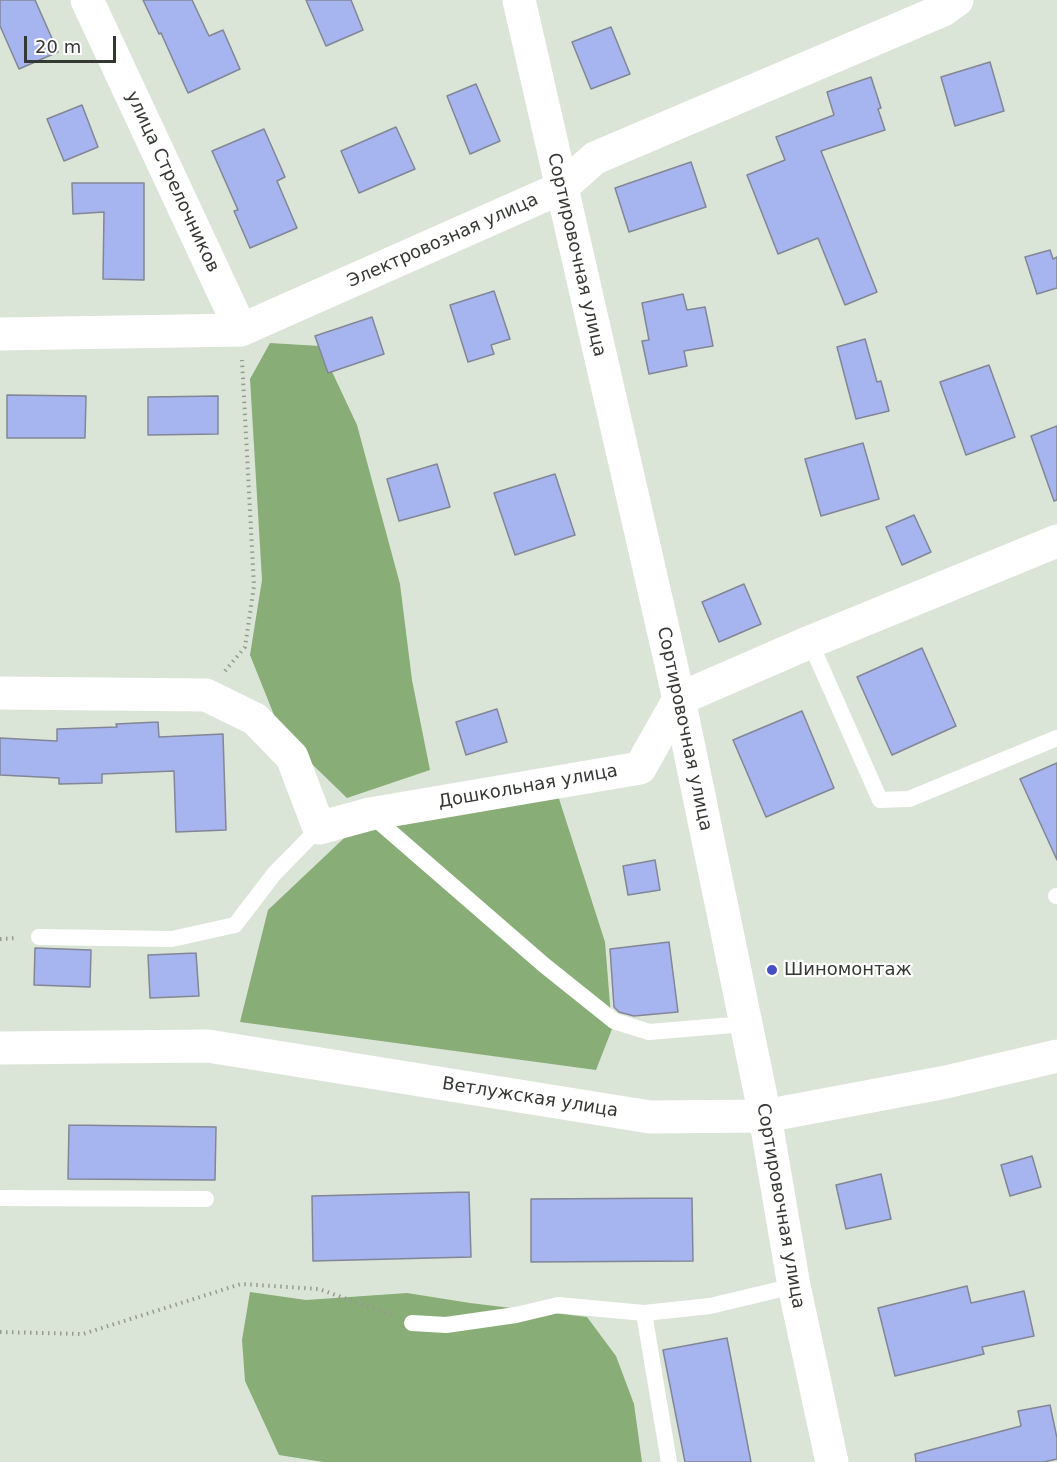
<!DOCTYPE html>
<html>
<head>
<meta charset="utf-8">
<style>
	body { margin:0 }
	#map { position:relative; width:1057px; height:1462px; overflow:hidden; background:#dbe5d7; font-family:"DejaVu Sans",sans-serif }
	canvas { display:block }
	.scale { position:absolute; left:24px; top:36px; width:92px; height:27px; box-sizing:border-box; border:3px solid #353934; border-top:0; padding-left:8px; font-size:18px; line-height:21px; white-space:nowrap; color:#353934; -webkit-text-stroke:4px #fff; paint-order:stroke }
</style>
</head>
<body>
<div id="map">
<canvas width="1057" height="1462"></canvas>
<div class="scale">20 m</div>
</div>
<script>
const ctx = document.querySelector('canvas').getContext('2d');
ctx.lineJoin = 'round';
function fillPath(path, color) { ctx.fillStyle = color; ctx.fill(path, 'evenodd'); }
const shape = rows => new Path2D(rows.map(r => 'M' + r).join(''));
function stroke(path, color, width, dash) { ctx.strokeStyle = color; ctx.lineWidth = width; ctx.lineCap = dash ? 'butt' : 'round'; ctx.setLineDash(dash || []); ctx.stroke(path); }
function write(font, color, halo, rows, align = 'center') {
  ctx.font = font + ' "DejaVu Sans",sans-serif'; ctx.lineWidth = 4.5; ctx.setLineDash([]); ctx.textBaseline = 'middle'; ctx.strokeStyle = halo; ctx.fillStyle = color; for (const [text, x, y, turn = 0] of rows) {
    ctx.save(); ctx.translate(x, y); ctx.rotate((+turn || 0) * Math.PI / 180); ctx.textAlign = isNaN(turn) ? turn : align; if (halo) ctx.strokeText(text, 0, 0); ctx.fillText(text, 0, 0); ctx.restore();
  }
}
const forest = shape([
	[270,343,320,346,357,425,400,584,412,680,430,770,347,798,282,735,250,655,262,580,250,379],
	[553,780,605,942,612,1029,596,1070,240,1022,268,910,359,824],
	[250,1292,306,1300,407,1293,470,1303,587,1317,616,1356,634,1404,642,1462,323,1462,279,1455,245,1381,242,1340]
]);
const building = shape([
	[0,0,35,0,58,52,19,69,0,26,0,0],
	[143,0,192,0,209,36,223,30,240,69,188,93,161,33,159,34,143,0],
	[306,0,351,0,363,30,326,46,306,0],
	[611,27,630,74,591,89,572,42,611,27],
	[990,62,1004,111,955,126,941,77,990,62],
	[871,77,881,108,878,109,885,130,821,151,877,292,845,305,818,238,778,254,747,175,785,160,776,137,834,115,827,92,871,77],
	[476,84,500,141,470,154,447,96,476,84],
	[82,105,98,147,64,161,47,119,82,105],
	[396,127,415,169,359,193,341,151,396,127],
	[264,129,285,177,277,181,297,228,250,248,234,211,238,210,212,151,264,129],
	[691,162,706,207,629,232,615,188,691,162],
	[72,183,144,183,144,280,103,279,104,212,73,214,72,183],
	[1050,250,1053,259,1057,257,1057,288,1037,294,1025,257,1050,250],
	[494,291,510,339,491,345,494,354,468,362,450,305,494,291],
	[683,294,687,310,705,307,713,346,684,351,687,366,649,374,642,341,649,340,642,303,683,294],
	[372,317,384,354,328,373,315,336,372,317],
	[865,339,877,382,881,381,889,411,856,419,837,347,865,339],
	[989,365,1015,437,966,455,940,382,989,365],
	[7,395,86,396,85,438,7,438,7,395],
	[218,396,218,434,148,435,148,397,218,396],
	[1057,426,1057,500,1054,501,1031,436,1057,426],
	[863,443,879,499,821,516,805,459,863,443],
	[437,464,450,507,399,521,387,479,437,464],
	[555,474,575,535,515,555,494,493,555,474],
	[914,515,931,552,902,565,886,527,914,515],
	[744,584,761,624,719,642,702,602,744,584],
	[922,648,956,726,892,755,857,677,922,648],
	[497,709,507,742,466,755,456,722,497,709],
	[802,711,834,788,766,817,733,740,802,711],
	[158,722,159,737,223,734,226,830,176,832,174,771,102,774,102,783,59,784,59,778,0,775,0,738,57,741,57,729,117,727,116,724,158,722],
	[1057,763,1057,860,1020,779,1057,763],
	[655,860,660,890,628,895,623,866,655,860],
	[669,942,678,1012,634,1016,619,1012,614,1007,610,949,669,942],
	[35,948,91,950,90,987,34,985,35,948],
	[196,953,199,996,150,998,148,955,196,953],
	[69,1125,216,1127,215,1180,68,1179,69,1125],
	[1032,1156,1041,1187,1010,1196,1001,1165,1032,1156],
	[881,1174,891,1219,846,1229,836,1185,881,1174],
	[469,1192,471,1257,313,1261,312,1196,469,1192],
	[692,1198,693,1261,531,1262,531,1199,692,1198],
	[967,1286,971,1303,1024,1291,1034,1336,982,1347,984,1354,895,1376,878,1308,967,1286],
	[727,1338,751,1462,685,1462,663,1350,727,1338],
	[1050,1405,1057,1438,1057,1459,1044,1462,916,1462,915,1454,1021,1426,1018,1411,1050,1405]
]);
const path = shape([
	[225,671,245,647,254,586,242,360],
	[0,939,17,938],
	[0,1332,83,1334,241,1284,319,1289,391,1315]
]);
const lane = shape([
	[810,642,880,800,909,799,1057,738],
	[370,814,544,965,614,1021,649,1032,745,1024],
	[1056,896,1057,896],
	[39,937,172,939,235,925,274,874,319,828],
	[0,1198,206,1199],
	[644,1313,669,1462],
	[412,1323,446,1325,516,1315,558,1305,644,1313,710,1306,794,1286]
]);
const street = shape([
	[87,0,241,330],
	[519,0,679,699,765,1116,794,1286,832,1462],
	[0,334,241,330,561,188,595,158,943,10,957,0],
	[0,693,206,695,255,719,292,757,319,828,370,814,640,768,679,699,810,642,1057,541]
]);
const secondary = shape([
	[0,1048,208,1046,650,1117,765,1116,946,1082,1057,1056]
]);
const markers = [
	[772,970,6,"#444fc4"]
];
const streetNames = [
	["улица Стрелочников",172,182,65],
	["Электровозная улица",443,241,-24],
	["Сортировочная улица",576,255,77],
	["Сортировочная улица",684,729,78],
	["Дошкольная улица",528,787,-10],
	["Ветлужская улица",530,1098,9],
	["Сортировочная улица",780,1206,80]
];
const poiNames = [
	["Шиномонтаж",784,970]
];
fillPath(forest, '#89ad77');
fillPath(building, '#a6b4ef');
stroke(building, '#828695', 1.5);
stroke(path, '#949c91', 4, [1.5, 4.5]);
stroke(lane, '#fff', 16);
stroke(street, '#fff', 33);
stroke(secondary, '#fff', 33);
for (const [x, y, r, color] of markers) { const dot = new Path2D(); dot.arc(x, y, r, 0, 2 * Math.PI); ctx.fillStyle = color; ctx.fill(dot); stroke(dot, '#fff', 2); }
write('18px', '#353934', '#fff', streetNames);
write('18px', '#353934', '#fff', poiNames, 'left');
</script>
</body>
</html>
